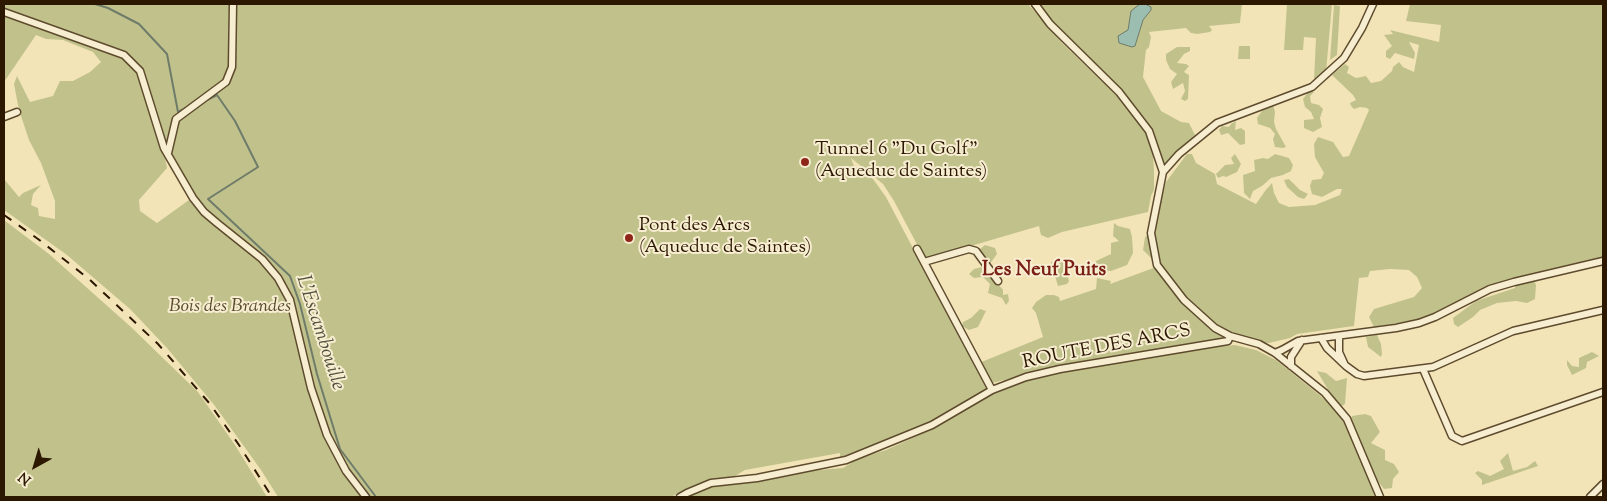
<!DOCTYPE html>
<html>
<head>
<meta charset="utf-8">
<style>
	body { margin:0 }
	#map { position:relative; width:1607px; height:501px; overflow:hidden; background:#f3e4b8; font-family:"Sorts Mill Goudy",serif }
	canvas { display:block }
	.frame { position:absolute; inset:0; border:5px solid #2c1800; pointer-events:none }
	.north { position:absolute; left:10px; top:441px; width:50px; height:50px; -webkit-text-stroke:4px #f7edd1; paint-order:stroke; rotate:219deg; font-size:14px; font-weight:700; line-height:20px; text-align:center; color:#2c1800 }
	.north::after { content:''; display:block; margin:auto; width:18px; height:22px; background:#2c1800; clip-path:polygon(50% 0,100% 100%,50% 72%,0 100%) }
</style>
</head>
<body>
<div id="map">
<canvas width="1607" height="501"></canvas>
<div class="frame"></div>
<div class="north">N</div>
</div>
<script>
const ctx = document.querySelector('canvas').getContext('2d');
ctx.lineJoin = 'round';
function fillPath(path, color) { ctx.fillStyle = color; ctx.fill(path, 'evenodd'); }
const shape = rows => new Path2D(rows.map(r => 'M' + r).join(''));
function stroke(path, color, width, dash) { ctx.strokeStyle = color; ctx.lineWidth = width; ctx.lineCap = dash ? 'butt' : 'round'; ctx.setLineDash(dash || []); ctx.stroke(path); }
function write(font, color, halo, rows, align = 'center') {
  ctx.font = font + ' "Sorts Mill Goudy",serif'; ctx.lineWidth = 4; ctx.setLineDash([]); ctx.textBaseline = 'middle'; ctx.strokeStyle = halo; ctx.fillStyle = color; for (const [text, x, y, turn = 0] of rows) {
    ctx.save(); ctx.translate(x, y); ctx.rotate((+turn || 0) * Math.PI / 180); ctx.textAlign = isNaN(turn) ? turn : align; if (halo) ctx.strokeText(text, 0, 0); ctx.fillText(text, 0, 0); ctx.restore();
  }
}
const green = shape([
	[4,4,1028,4,1063,44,1124,103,1147,134,1153,154,1154,171,1154,190,1151,196,1148,212,1062,232,1048,238,1041,235,1039,226,930,258,927,258,921,252,894,201,883,184,851,158,854,166,873,179,886,197,986,387,986,391,932,425,846,461,840,458,840,453,745,470,725,482,807,471,843,468,859,458,886,450,939,426,991,394,1055,368,992,383,979,363,1043,337,1036,313,1032,308,1036,302,1046,295,1054,295,1059,297,1060,301,1096,289,1097,278,1111,281,1110,284,1159,266,1143,250,1145,237,1153,231,1166,182,1187,154,1192,154,1196,163,1215,174,1217,184,1256,204,1265,191,1272,183,1274,193,1279,203,1289,207,1315,205,1340,195,1342,189,1337,189,1322,197,1312,194,1310,186,1312,180,1321,179,1324,173,1315,157,1314,144,1318,137,1333,142,1343,157,1349,156,1369,110,1367,108,1360,107,1354,109,1351,106,1350,103,1356,100,1353,95,1332,75,1345,64,1349,67,1347,73,1356,78,1366,76,1371,83,1381,81,1392,71,1393,67,1399,62,1403,67,1414,72,1419,45,1409,42,1415,53,1414,59,1395,53,1390,59,1386,57,1386,51,1392,46,1384,35,1393,34,1390,30,1439,42,1441,25,1406,21,1410,4,1603,4,1603,257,1536,273,1534,280,1536,285,1535,299,1527,303,1516,301,1497,303,1480,310,1473,317,1458,327,1454,324,1453,318,1476,301,1515,288,1520,278,1487,287,1447,309,1416,320,1374,327,1369,317,1374,309,1414,297,1422,288,1417,277,1409,270,1390,269,1370,271,1368,277,1359,278,1354,326,1297,334,1290,338,1269,343,1221,340,1223,346,1235,345,1256,350,1276,360,1328,402,1345,422,1359,454,1375,497,680,497,696,487,670,497,278,497,261,470,215,406,167,348,130,309,67,255,4,210,4,179,19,197,23,193,41,185,33,194,31,205,38,208,39,216,55,219,55,201,41,163,29,140,19,110,14,84,17,76,30,102,53,96,60,81,73,81,90,72,101,62,93,52,63,40,46,39,36,35,4,82],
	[172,156,184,178,199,200,201,210,189,200,157,223,140,211,139,200,167,168,165,158],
	[1035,4,1242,4,1240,23,1209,26,1212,30,1210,32,1197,34,1191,33,1186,28,1149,32,1151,37,1149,47,1146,50,1143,77,1161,111,1181,122,1189,123,1197,139,1163,172,1149,131,1119,92,1050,24],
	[1287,4,1332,4,1326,72,1314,80,1316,38,1304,37,1303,50,1284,50],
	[1334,5,1340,6,1337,55,1330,60],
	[1239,46,1250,46,1250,59,1238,59],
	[1177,47,1190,47,1190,51,1184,54,1177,63,1186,64,1189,66,1184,72,1189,75,1188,99,1185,101,1181,99,1185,91,1183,83,1173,89,1171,82,1177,74,1170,69,1166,60,1166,54],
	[1309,91,1314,92,1310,96,1311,103,1319,105,1323,109,1320,118,1322,127,1313,132,1304,128,1304,120,1314,119,1311,112,1305,107,1303,99],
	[1273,105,1275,112,1274,122,1276,129,1286,147,1283,148,1275,147,1273,139,1275,134,1270,128,1258,124,1257,118,1264,108],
	[1236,121,1235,130,1241,128,1245,131,1245,144,1240,145,1228,133,1221,135,1219,130,1222,126,1229,127,1231,124],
	[1235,154,1241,164,1237,172,1226,177,1223,176,1218,178,1216,174,1225,165,1234,164,1231,158],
	[1275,154,1289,158,1293,165,1291,171,1283,175,1271,178,1262,186,1253,191,1250,199,1244,193,1243,175,1255,171,1254,160,1263,158,1268,159],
	[1289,179,1300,190,1308,194,1304,199,1298,197,1287,187,1284,180],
	[4,220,49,254,131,327,198,392,235,445,267,497,4,497],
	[1114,223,1118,226,1130,229,1132,237,1133,253,1127,265,1111,271,1100,270,1094,267,1096,261,1111,254,1111,243,1119,241,1113,236],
	[985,245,995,248,997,254,989,265,990,274,1003,290,1003,295,1008,294,1009,301,1006,305,1002,298,988,293,990,284,983,277,974,278,969,274,974,269,982,267,979,250],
	[1062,259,1069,281,1067,284,1058,286,1051,262],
	[980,309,986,311,978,327,969,330,962,326,963,322,971,318],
	[1377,335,1381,344,1382,354,1381,357,1368,347,1366,337],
	[1592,352,1599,356,1587,362,1586,368,1572,375,1567,365,1567,360,1572,366,1579,367,1579,358],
	[1317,371,1326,373,1336,381,1347,378,1345,404,1342,406,1333,398],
	[1365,414,1371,416,1380,432,1371,443,1385,450,1385,460,1394,464,1399,472,1393,479,1392,488,1384,489,1374,476,1350,420,1352,416],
	[1508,453,1513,471,1527,467,1535,461,1538,466,1482,485,1482,480,1475,473,1478,471,1490,476,1504,469,1500,461]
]);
const water = shape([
	[1140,4,1145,4,1151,7,1151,10,1143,20,1135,46,1132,47,1119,43,1118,36,1128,30,1131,11,1140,4]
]);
const stream = shape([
	[95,4,108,8,139,24,167,54,178,112,186,108],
	[207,100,217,95,235,121,258,167,208,199,290,276,300,304,317,374,340,449,376,497]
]);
const street = shape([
	[1035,4,1050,24,1119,92,1149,131,1163,172,1151,233,1157,265,1184,300,1215,328,1230,336,1259,344,1275,353,1325,393,1347,419,1380,497],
	[4,12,124,55,140,71,164,148,193,198,204,212,217,223,262,259,278,278,290,300,311,388,327,435,346,471,366,497],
	[4,117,17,112],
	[168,153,176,119,226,82,232,67,233,4],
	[1163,172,1179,154,1217,123,1312,87,1344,58,1362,28,1373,4],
	[917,249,992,390],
	[924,262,969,249,976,251,998,281],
	[1339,336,1339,352,1344,363],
	[1321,338,1327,348,1346,366,1357,374,1364,376,1433,367,1513,331,1603,310],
	[1275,353,1282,350,1298,341,1396,328,1419,323,1435,317,1490,289,1514,282,1603,261],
	[1291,366,1291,357,1302,340],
	[1423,369,1452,436,1462,441,1603,392],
	[680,497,687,493,711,483,757,478,846,460,932,425,992,390,1026,377,1060,369,1228,341,1230,336],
	[1590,497,1603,484]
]);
const rail = shape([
	[4,215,38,239,89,279,158,344,210,404,239,445,272,497]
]);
const markers = [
	[805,162,5,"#8f2418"],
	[629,238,5,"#8f2418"]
];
const poiNames = [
	["Tunnel 6 \"Du Golf\"",815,151],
	["(Aqueduc de Saintes)",815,173],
	["Pont des Arcs",639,227],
	["(Aqueduc de Saintes)",639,249]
];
const parkNames = [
	["Bois des Brandes",230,308]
];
const streetNames = [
	["ROUTE DES ARCS",1107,348,-11]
];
const neighbourhoodNames = [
	["Les Neuf Puits",1044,272]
];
const waterNames = [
	["L'Escambouille",319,333,72]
];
fillPath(green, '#c1c28b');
fillPath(water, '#9bbeb0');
stroke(water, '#6f7c6a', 1);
stroke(stream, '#6f7c6a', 2);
stroke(street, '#5e4b2e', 9);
stroke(street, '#f7edd1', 6);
stroke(rail, '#2c1800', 2, [9, 9]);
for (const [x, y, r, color] of markers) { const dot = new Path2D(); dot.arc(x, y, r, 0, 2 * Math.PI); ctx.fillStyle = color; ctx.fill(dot); stroke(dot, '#f7edd1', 2); }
write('19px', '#2c1800', '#f7edd1', poiNames, 'left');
write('italic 19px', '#594b2a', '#f7edd1', parkNames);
write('19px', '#2c1800', '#f7edd1', streetNames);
write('bold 20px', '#7a1f14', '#f7edd1', neighbourhoodNames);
write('italic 20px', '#53523e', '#f7edd1', waterNames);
</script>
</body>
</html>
